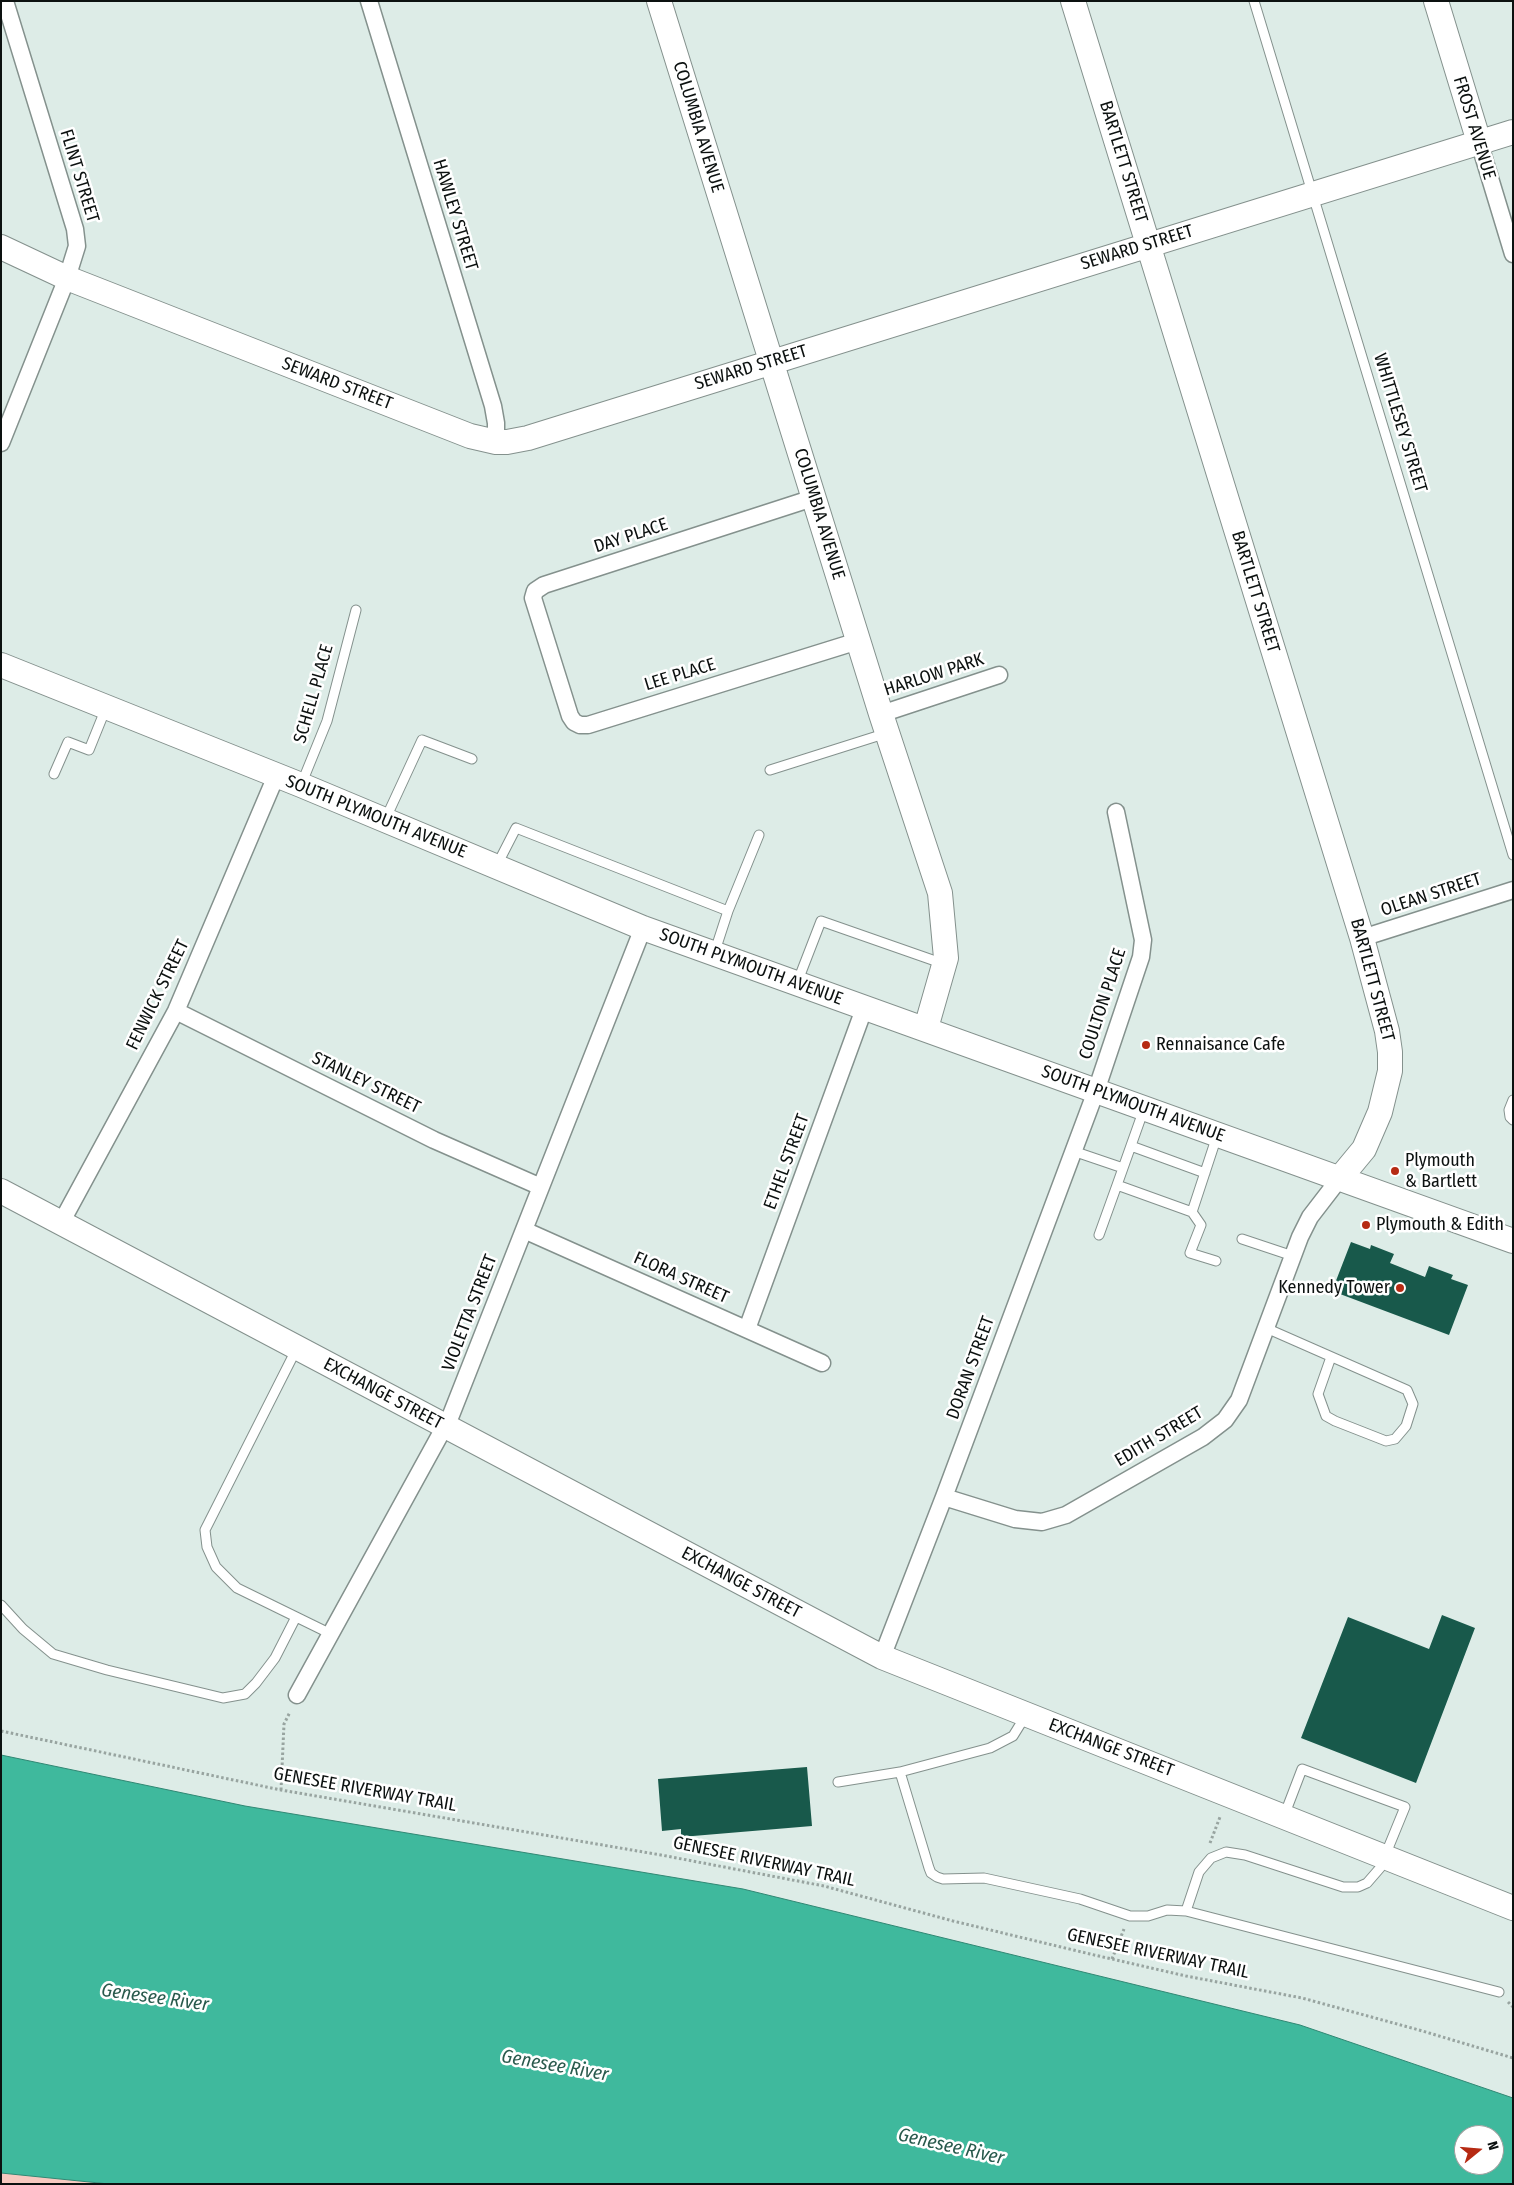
<!DOCTYPE html>
<html>
<head>
<meta charset="utf-8">
<style>
	body { margin:0 }
	#map { position:relative; width:1514px; height:2185px; overflow:hidden; background:#ddece7; font-family:"Fira Sans Condensed",sans-serif }
	canvas { display:block }
	.frame { position:absolute; inset:0; border:2px solid #0c1110; pointer-events:none }
	.north { position:absolute; left:1454px; top:2125px; width:50px; height:50px; box-sizing:border-box; background:#fff; border:1px solid #9ea09f; border-radius:50%; rotate:73deg; font-size:14px; font-weight:700; line-height:20px; text-align:center; color:#0c1110 }
	.north::after { content:''; display:block; margin:auto; width:18px; height:22px; background:#b62a13; clip-path:polygon(50% 0,100% 100%,50% 72%,0 100%) }
</style>
</head>
<body>
<div id="map">
<canvas width="1514" height="2185"></canvas>
<div class="frame"></div>
<div class="north">N</div>
</div>
<script>
const ctx = document.querySelector('canvas').getContext('2d');
ctx.lineJoin = 'round';
function fillPath(path, color) { ctx.fillStyle = color; ctx.fill(path, 'evenodd'); }
const shape = rows => new Path2D(rows.map(r => 'M' + r).join(''));
function stroke(path, color, width, dash) { ctx.strokeStyle = color; ctx.lineWidth = width; ctx.lineCap = dash ? 'butt' : 'round'; ctx.setLineDash(dash || []); ctx.stroke(path); }
function write(font, color, halo, rows, align = 'center') {
  ctx.font = font + ' "Fira Sans Condensed",sans-serif'; ctx.lineWidth = 5; ctx.setLineDash([]); ctx.textBaseline = 'middle'; ctx.strokeStyle = halo; ctx.fillStyle = color; for (const [text, x, y, turn = 0] of rows) {
    ctx.save(); ctx.translate(x, y); ctx.rotate((+turn || 0) * Math.PI / 180); ctx.textAlign = isNaN(turn) ? turn : align; if (halo) ctx.strokeText(text, 0, 0); ctx.fillText(text, 0, 0); ctx.restore();
  }
}
const green = shape([
	[1,2173,109,2184,1,2184]
]);
const water = shape([
	[1,1755,245,1806,743,1889,1300,2025,1513,2098,1513,2184,109,2184,1,2173,1,1755],
	[1464,2135,1494,2135,1494,2165,1464,2165,1464,2135]
]);
const building = shape([
	[1351,1242,1370,1249,1371,1245,1394,1254,1390,1263,1425,1277,1429,1266,1453,1275,1451,1279,1468,1285,1449,1335,1332,1291],
	[1442,1615,1475,1628,1416,1783,1301,1738,1348,1617,1429,1649],
	[807,1767,812,1826,681,1837,681,1829,662,1831,658,1779]
]);
const path = shape([
	[1,1731,281,1790,661,1855,824,1886,953,1921,1090,1954,1186,1976,1302,1998,1419,2030,1513,2058],
	[281,1790,284,1724,290,1712],
	[1210,1843,1220,1817],
	[1112,1959,1124,1929],
	[1508,2002,1513,2007]
]);
const lane = shape([
	[1254,1,1513,855],
	[770,770,887,733],
	[54,774,68,742,89,750,106,708],
	[301,785,327,721,356,610],
	[385,820,422,740,472,759],
	[497,865,516,828,728,911,714,954],
	[728,911,759,835],
	[797,983,821,921,944,964],
	[1513,1100,1509,1110,1510,1117,1513,1120],
	[1144,1109,1117,1185,1192,1212,1217,1136],
	[1131,1146,1205,1173],
	[1073,1151,1123,1168],
	[1192,1212,1201,1225,1190,1253,1216,1261],
	[1099,1235,1117,1185],
	[1242,1239,1293,1256],
	[1266,1328,1407,1390,1413,1404,1406,1426,1395,1439,1386,1441,1335,1421,1326,1416,1318,1394,1331,1357],
	[297,1348,205,1530,207,1547,216,1567,237,1588,331,1634],
	[1,1605,23,1629,53,1654,107,1670,223,1698,245,1694,256,1683,275,1658,296,1617],
	[900,1772,929,1868,931,1873,937,1877,943,1879,984,1878,1080,1899,1130,1916,1148,1916,1167,1910,1186,1911,1499,1992],
	[838,1782,900,1772,990,1748,1013,1736,1026,1715],
	[1186,1911,1199,1872,1211,1858,1226,1852,1245,1855,1343,1887,1358,1887,1367,1883,1380,1868,1405,1807,1302,1769,1284,1816]
]);
const street = shape([
	[369,1,493,406,496,423,496,442],
	[1479,142,1513,254],
	[1,443,67,278,77,246,75,229,5,1],
	[813,498,544,585,535,591,533,598,570,716,574,722,580,725,588,725,858,641],
	[881,714,999,675],
	[1362,938,1513,890],
	[176,1011,434,1140,541,1187],
	[61,1223,176,1011,276,776],
	[524,1230,822,1363],
	[747,1329,864,1009],
	[944,1497,1015,1519,1042,1522,1066,1515,1203,1437,1225,1420,1239,1400,1300,1237,1310,1217,1340,1178],
	[882,1657,944,1497,1096,1091,1141,957,1143,940,1116,812],
	[297,1695,451,1415,643,928]
]);
const secondary = shape([
	[659,1,881,714,940,893,946,958,926,1028],
	[1073,1,1362,938,1387,1031,1390,1052,1390,1071,1380,1112,1364,1149,1340,1178],
	[1436,1,1479,142],
	[1,247,67,278,470,436,496,442,507,442,528,438,1513,132],
	[1,665,301,785,643,928,1513,1241],
	[1,1191,882,1657,1513,1908]
]);
const markers = [
	[1146,1045,5,"#b62a13"],
	[1395,1171,5,"#b62a13"],
	[1366,1225,5,"#b62a13"],
	[1400,1288,5,"#b62a13"]
];
const streetNames = [
	["COLUMBIA AVENUE",698,127,73],
	["FROST AVENUE",1474,128,73],
	["BARTLETT STREET",1123,162,73],
	["FLINT STREET",79,176,73],
	["HAWLEY STREET",455,215,73],
	["SEWARD STREET",1137,248,-17],
	["SEWARD STREET",751,368,-17],
	["SEWARD STREET",337,384,21],
	["WHITTLESEY STREET",1400,423,73],
	["COLUMBIA AVENUE",819,514,73],
	["DAY PLACE",631,536,-18],
	["BARTLETT STREET",1255,592,73],
	["LEE PLACE",680,675,-17],
	["HARLOW PARK",934,675,-18],
	["SCHELL PLACE",314,694,-74],
	["SOUTH PLYMOUTH AVENUE",376,817,22],
	["OLEAN STREET",1431,895,-18],
	["SOUTH PLYMOUTH AVENUE",751,967,20],
	["BARTLETT STREET",1372,980,75],
	["FENWICK STREET",158,995,-64],
	["COULTON PLACE",1103,1004,-72],
	["STANLEY STREET",366,1083,26],
	["SOUTH PLYMOUTH AVENUE",1133,1104,20],
	["ETHEL STREET",787,1162,-70],
	["FLORA STREET",681,1278,24],
	["VIOLETTA STREET",470,1313,-69],
	["DORAN STREET",971,1368,-70],
	["EXCHANGE STREET",383,1394,28],
	["EDITH STREET",1159,1437,-31],
	["EXCHANGE STREET",741,1583,28],
	["EXCHANGE STREET",1111,1748,21],
	["GENESEE RIVERWAY TRAIL",365,1790,10],
	["GENESEE RIVERWAY TRAIL",764,1862,12],
	["GENESEE RIVERWAY TRAIL",1158,1954,12]
];
const poiNames = [
	["Rennaisance Cafe",1156,1045],
	["Plymouth",1405,1161],
	["& Bartlett",1405,1182],
	["Plymouth & Edith",1376,1225],
	["Kennedy Tower",1390,1288,"right"]
];
const waterNames = [
	["Genesee River",155,1998,8],
	["Genesee River",555,2066,10],
	["Genesee River",951,2147,13]
];
fillPath(green, '#f7c9c0');
fillPath(water, '#3fb99d');
stroke(water, '#308773', 1);
fillPath(building, '#18594b');
stroke(lane, '#84918d', 11);
stroke(street, '#84918d', 19);
stroke(secondary, '#84918d', 26);
stroke(path, '#98a4a0', 3, [2.5, 2.5]);
stroke(lane, '#fff', 9);
stroke(street, '#fff', 16);
stroke(secondary, '#fff', 24);
for (const [x, y, r, color] of markers) { const dot = new Path2D(); dot.arc(x, y, r, 0, 2 * Math.PI); ctx.fillStyle = color; ctx.fill(dot); stroke(dot, '#fff', 2); }
write('18px', '#0c1110', '#fff', streetNames);
write('18px', '#0c1110', '#fff', poiNames, 'left');
write('italic 19px', '#295a4d', '#fff', waterNames);
</script>
</body>
</html>
